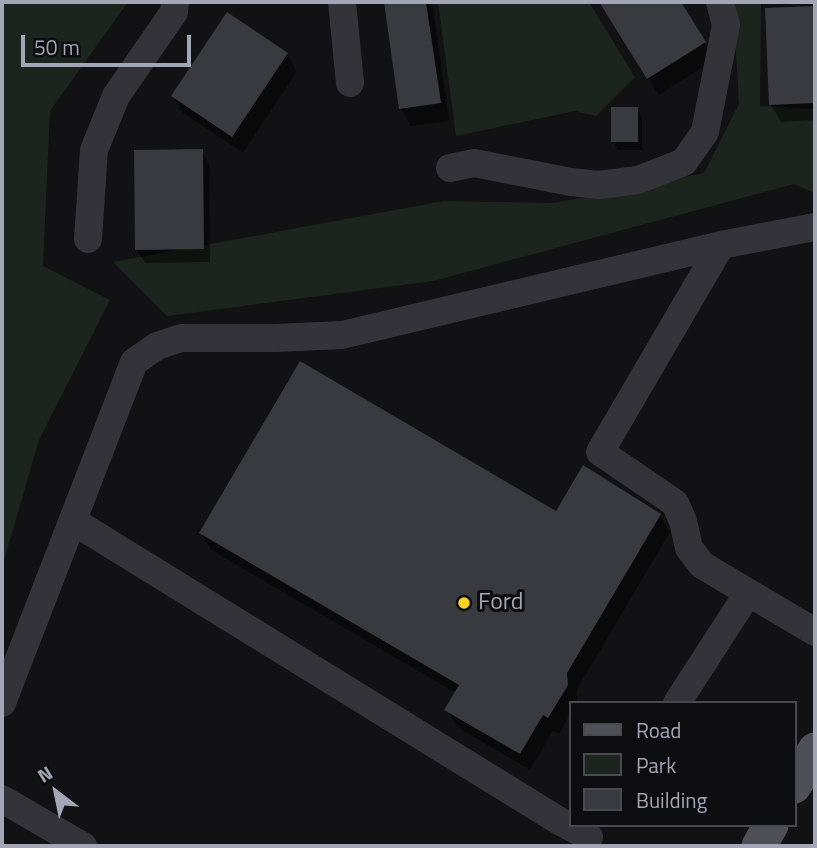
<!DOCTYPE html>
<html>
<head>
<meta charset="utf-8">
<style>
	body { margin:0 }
	#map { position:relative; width:817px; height:848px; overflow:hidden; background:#121214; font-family:"Titillium Web",sans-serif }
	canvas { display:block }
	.frame { position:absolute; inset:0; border:4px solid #a2a6b5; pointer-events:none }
	.legend { position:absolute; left:569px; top:701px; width:228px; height:126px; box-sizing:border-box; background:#0d0d0f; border:2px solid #494a51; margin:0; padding:9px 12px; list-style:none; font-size:21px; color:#a2a6b5 }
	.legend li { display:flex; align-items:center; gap:14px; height:35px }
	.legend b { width:35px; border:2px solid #494a51 }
	.north { position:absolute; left:21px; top:757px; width:70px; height:70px; -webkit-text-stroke:5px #0d0d0f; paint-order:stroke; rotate:328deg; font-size:19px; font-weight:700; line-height:28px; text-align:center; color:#a2a6b5 }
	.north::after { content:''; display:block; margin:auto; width:24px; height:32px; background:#a2a6b5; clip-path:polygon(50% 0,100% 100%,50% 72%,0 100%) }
	.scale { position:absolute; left:21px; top:35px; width:170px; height:32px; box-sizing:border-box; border:4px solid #a2a6b5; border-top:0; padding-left:9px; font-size:21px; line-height:24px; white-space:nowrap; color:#a2a6b5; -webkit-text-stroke:5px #0d0d0f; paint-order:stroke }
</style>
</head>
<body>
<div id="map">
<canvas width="817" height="848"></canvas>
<div class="frame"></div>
<ul class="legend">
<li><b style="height:9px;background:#4f4f58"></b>Road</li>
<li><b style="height:19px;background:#1c241e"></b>Park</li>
<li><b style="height:19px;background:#393a3f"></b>Building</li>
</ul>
<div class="north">N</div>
<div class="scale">50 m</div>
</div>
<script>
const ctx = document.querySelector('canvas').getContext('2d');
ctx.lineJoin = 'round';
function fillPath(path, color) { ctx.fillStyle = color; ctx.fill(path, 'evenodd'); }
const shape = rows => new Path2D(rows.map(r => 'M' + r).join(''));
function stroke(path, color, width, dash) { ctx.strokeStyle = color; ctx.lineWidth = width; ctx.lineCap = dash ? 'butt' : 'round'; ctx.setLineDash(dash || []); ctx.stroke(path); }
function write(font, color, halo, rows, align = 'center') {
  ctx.font = font + ' "Titillium Web",sans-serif'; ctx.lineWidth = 6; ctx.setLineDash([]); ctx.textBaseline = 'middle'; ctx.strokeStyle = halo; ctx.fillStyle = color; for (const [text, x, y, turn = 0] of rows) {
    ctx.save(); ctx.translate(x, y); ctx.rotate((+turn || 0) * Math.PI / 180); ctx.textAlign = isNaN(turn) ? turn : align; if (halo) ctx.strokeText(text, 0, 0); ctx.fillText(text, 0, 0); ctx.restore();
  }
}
const green = shape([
	[2,2,128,2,50,111,43,266,110,300,39,440,2,567],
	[438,2,589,2,635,77,596,116,575,111,456,136],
	[733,2,765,2,761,3,760,106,815,109,815,193,794,184,433,281,167,316,113,262,444,201,554,203,704,173,739,104]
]);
const shadow = shape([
	[385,2,432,2,449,121,411,126,401,109],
	[600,2,679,2,714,60,659,95],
	[815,7,815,120,781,122,771,104,767,10],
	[228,15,287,54,297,72,243,153,183,113,173,96],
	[637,108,642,117,642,150,618,150,613,141],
	[202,151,209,164,210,262,145,263,137,250],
	[557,513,660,515,670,532,576,691,577,703,570,703,570,714,559,734,553,731,530,770,457,727,447,710,456,693,211,550,201,533]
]);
const building = shape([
	[384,2,426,2,441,103,399,109],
	[599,2,681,2,706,42,647,79],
	[815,6,815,103,769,105,765,8],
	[227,12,288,53,232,137,171,96],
	[611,107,638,107,638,142,611,142],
	[203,149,204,249,135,250,134,150],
	[300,361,556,511,583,465,661,514,567,673,568,685,548,718,543,715,520,754,444,710,459,685,199,533]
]);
const minor = shape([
	[342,2,350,83],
	[450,168,474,163,571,182,599,185,638,180,684,162,705,132,726,25,720,2],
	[815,227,721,245,600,452,675,503,683,521,689,548,702,565,815,632],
	[88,239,94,150,116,96,174,12,175,2],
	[73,521,561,822,589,837],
	[2,703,134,362,157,346,181,338,276,338,342,335,721,245],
	[677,703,748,593],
	[2,799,83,846]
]);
const major = shape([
	[794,786,815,750],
	[759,846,771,825]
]);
const markers = [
	[464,603,7,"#fdd221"]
];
const poiNames = [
	["Ford",478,603]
];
fillPath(green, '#1c241e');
fillPath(shadow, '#0007');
fillPath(building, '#393a3f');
stroke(minor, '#333339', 28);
stroke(major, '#4f4f58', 35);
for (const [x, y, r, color] of markers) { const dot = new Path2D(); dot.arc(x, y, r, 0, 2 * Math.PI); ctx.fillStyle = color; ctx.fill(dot); stroke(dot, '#0d0d0f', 2.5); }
write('24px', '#a2a6b5', '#0d0d0f', poiNames, 'left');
</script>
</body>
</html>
